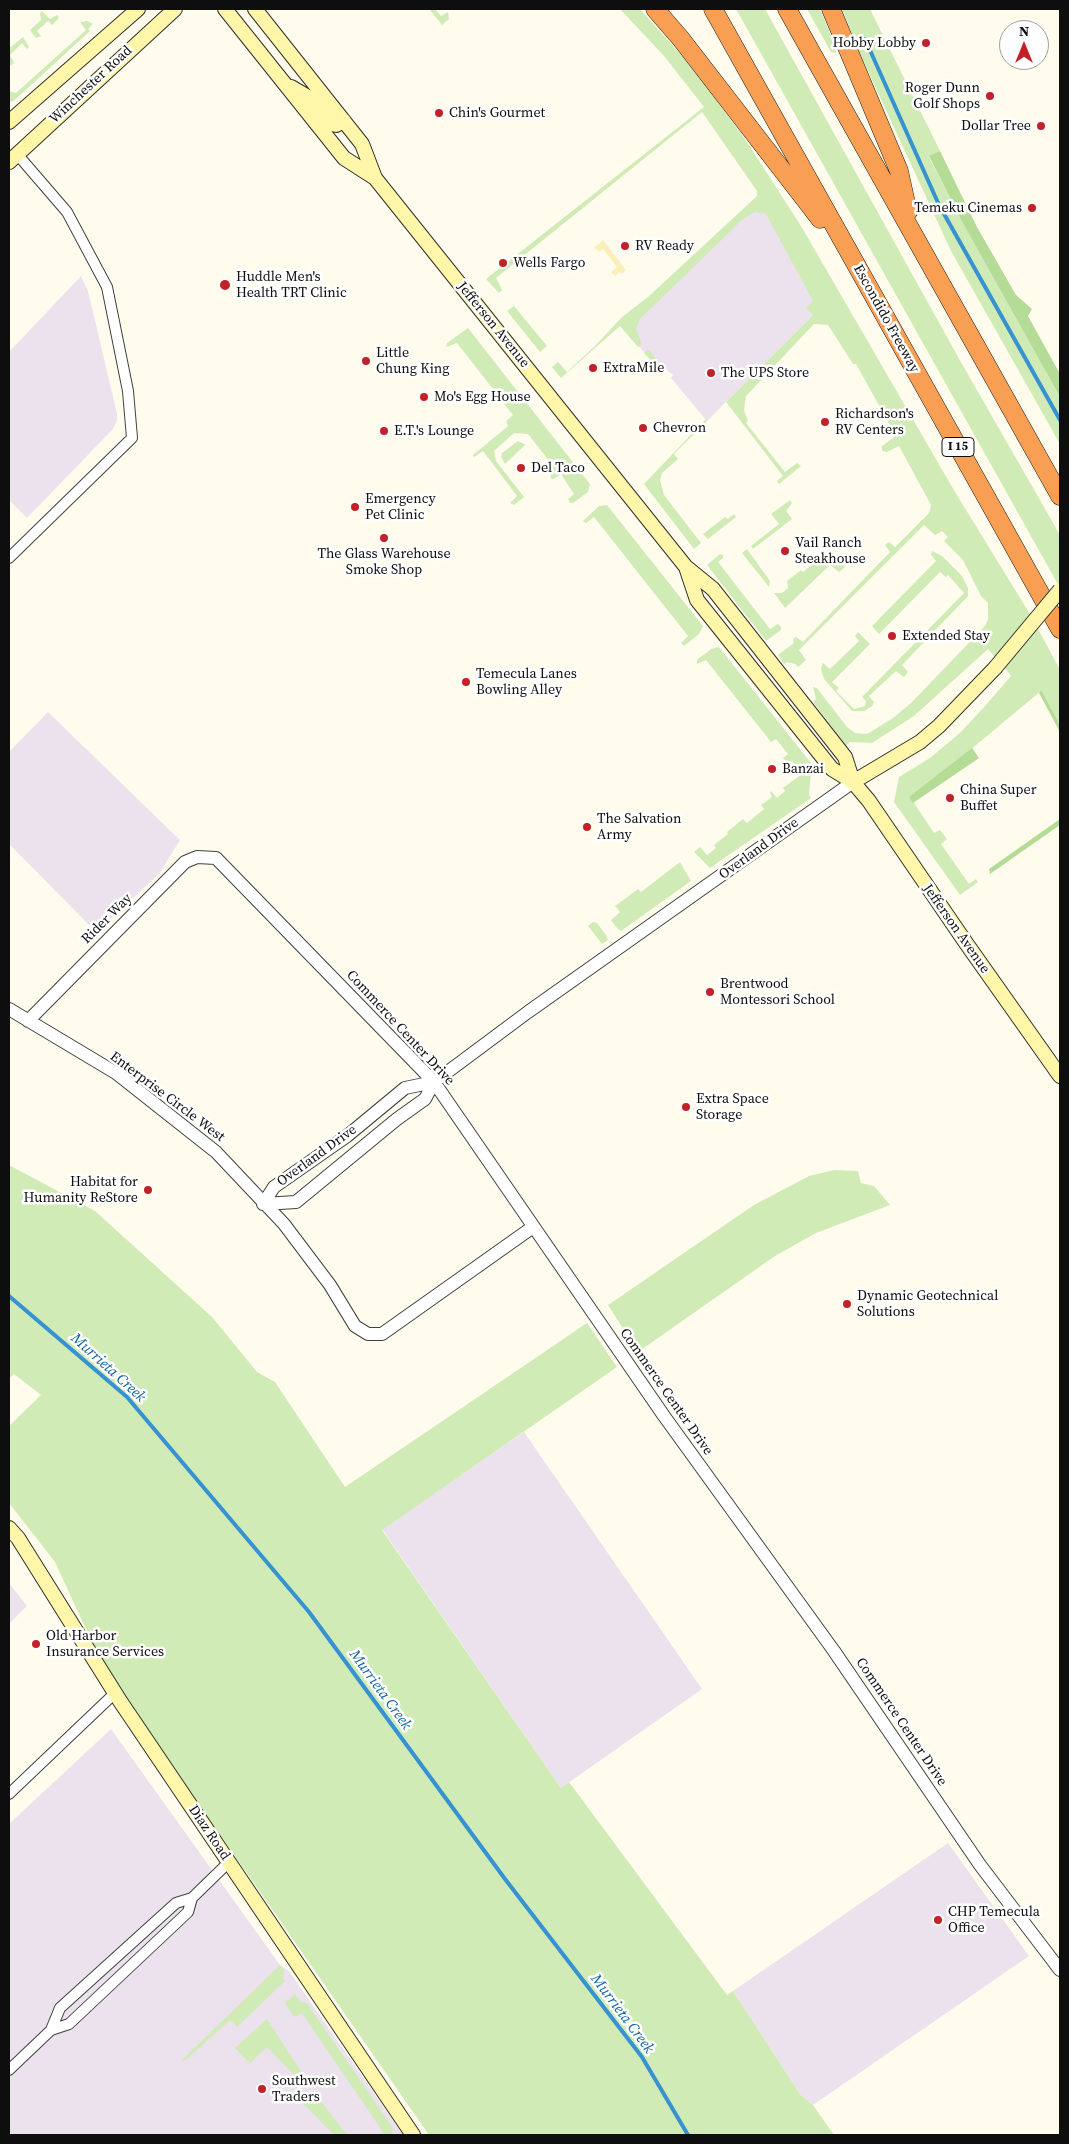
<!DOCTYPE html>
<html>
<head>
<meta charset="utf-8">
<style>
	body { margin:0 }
	#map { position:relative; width:1069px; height:2144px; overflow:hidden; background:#fffcee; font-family:"Source Serif 4",serif }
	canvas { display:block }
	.frame { position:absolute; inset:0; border:10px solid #0e0e0e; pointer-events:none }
	.north { position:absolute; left:999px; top:20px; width:50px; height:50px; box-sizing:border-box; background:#fff; border:1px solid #9f9f9f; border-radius:50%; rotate:0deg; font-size:14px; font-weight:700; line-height:20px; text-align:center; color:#0e0e0e }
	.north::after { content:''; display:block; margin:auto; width:18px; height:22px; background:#c22128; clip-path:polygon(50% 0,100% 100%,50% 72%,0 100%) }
</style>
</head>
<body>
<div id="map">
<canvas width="1069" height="2144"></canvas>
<div class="frame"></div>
<div class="north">N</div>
</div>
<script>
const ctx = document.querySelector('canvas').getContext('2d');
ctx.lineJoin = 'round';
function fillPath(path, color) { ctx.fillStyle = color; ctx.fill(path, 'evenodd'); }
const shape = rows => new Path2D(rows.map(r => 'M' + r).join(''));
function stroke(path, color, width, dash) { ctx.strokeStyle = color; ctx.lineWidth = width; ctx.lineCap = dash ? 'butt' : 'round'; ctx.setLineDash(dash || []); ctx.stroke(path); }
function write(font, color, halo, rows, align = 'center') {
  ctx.font = font + ' "Source Serif 4",serif'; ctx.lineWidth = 5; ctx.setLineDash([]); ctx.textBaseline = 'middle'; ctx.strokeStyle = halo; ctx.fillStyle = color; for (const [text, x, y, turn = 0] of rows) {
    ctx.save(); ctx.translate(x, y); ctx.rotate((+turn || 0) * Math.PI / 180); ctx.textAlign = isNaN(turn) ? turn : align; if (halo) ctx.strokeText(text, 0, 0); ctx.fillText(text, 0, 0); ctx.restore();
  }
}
const industrial = shape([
	[763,194,832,315,813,315,707,421,671,378,673,375,659,364,657,367,620,325],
	[81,276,88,291,117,414,117,421,113,429,27,518,9,500,9,352],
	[48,712,180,840,159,874,96,932,9,844,9,752],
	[524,1432,702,1689,561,1788,382,1529],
	[9,1583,27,1606,9,1624],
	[111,1729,280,1965,289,1971,403,2135,9,2135,9,1824],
	[948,1843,1029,1956,813,2105,800,2094,733,1991]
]);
const green = shape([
	[429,9,435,9,441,16,448,12,449,19,442,25],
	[620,9,640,9,691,66,745,139,801,226,955,492,1033,619,999,661,988,649,914,716,872,743,850,742,846,746,813,702,816,699,813,687,817,688,847,727,855,733,867,734,893,718,911,703,985,626,988,619,988,603,981,596,963,560,944,541,948,537,942,531,935,535,924,525,799,650,806,660,798,667,795,664,787,662,784,664,778,655,794,643,793,639,796,637,803,642,890,552,885,545,889,542,895,547,929,513,931,505,899,446,887,452,882,451,882,446,896,436,856,364,853,364,828,325,814,324,746,396,744,410,748,421,746,423,785,472,797,463,801,466,779,484,777,481,783,476,726,402,813,315,806,308,813,301,766,214,755,212,743,219,640,319,636,329,642,344,638,347,620,326,561,378,552,367,558,362,567,372,596,345,622,317,648,297,757,196,757,191,702,112,496,278,502,290,499,293,486,279,704,107,664,56],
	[736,9,765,9,962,364,1060,535,1060,588],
	[807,9,820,9,835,45,836,53,831,52],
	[842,9,870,9,940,151,929,157,961,220,1060,397,1060,444,951,251,861,56],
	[42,11,50,19,57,15,59,18,52,25,48,21,37,31,41,36,36,38,30,30,41,20,40,13],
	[87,21,93,24,88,29,90,31,18,97,12,102,9,101,9,91,16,93,86,30,80,22],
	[23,37,29,47,27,49,22,43,10,55,14,63,9,67,9,45,11,47],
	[514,306,547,346,540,352,507,311],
	[468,328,590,484,588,492,573,503,570,503,568,499,574,494,561,474,554,479,551,479,550,462,528,434,514,433,494,451,496,461,524,497,514,505,510,503,517,496,483,451,474,457,473,455,508,426,506,421,513,415,457,343,446,347,447,343],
	[647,350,649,350,664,368,659,364,657,367,644,353],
	[706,419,707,421,674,454,678,459,662,473,660,480,664,495,701,543,694,549,644,484],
	[518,441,528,446,525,445,505,464,501,457,502,453],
	[790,500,792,503,786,511,792,519,753,549,751,546,779,524,771,514],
	[607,505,703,626,699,634,684,646,681,643,688,636,594,517,586,523,583,521,599,506],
	[734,514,736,517,708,539,703,534,725,517,728,519],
	[747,549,770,581,769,587,742,553],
	[932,551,942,556,962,576,968,588,968,596,902,665,908,672,904,677,896,671,869,696,874,702,872,706,864,711,852,711,824,679,821,669,822,665,823,663,830,669,859,641,855,636,858,632,870,644,832,682,839,688,836,691,854,709,865,706,866,701,862,697,964,593,948,575,946,577,940,572,879,634,872,626,936,561,931,555],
	[720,554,723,555,723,558,718,562,770,629,778,624,781,627,781,630,766,641,707,565],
	[832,554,845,567,839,572,830,565,785,608,774,593,782,593,788,588,787,581,801,570,803,572,822,556,826,560],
	[1036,625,1060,670,1060,725,1041,691,952,765,910,797,934,833,940,830,947,839,941,844,969,884,976,879,978,882,960,895,894,802,899,777,930,758,961,732,985,706,1011,676,1003,666],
	[719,647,815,768,811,771,809,795,811,798,710,868,694,852,700,847,707,855,716,848,714,845,728,834,727,832,743,819,747,823,764,809,761,805,772,797,770,793,771,791,777,798,785,791,783,788,802,774,792,761,788,763,783,758,788,754,776,739,771,742,706,660,697,664,697,660,711,649],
	[680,862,691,881,621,931,617,928,611,920,620,912,615,906,638,889,641,892],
	[593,922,597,923,606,935,608,940,602,944,588,926],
	[9,1165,95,1211,212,1317,257,1372,275,1382,345,1487,587,1323,617,1367,382,1530,561,1788,569,1782,727,1995,733,1991,800,2094,813,2105,834,2135,429,2135,116,1685,95,1649,55,1562,9,1503,9,1426,41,1395,14,1374,9,1378],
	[834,1170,858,1171,861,1183,874,1186,890,1205,816,1233,775,1256,638,1352,608,1305,754,1205,809,1176],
	[280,1965,284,1970,283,1978,285,1981,237,2027,230,2020,187,2059,180,2062],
	[295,1994,301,2002,307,2003,393,2128,392,2135,385,2135,302,2013,294,2017,285,2003],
	[267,2019,304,2076,299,2080,267,2047,250,2063,235,2048],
	[301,2091,313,2091,347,2135,334,2135,296,2096]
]);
const forest = shape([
	[940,151,977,227,1016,295,1032,309,1028,316,1060,374,1060,397,961,220,929,156],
	[1041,690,1060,725,1060,732,1039,693],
	[972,748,979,758,913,803,909,797],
	[1060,819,1060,825,990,874,989,869]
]);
const sand = shape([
	[603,240,626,270,622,274,620,272,615,276,611,272,617,267,603,249,600,251,594,248]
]);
const stream = shape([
	[865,39,939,205,1060,420],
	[9,1296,127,1397,309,1612,505,1879,642,2057,688,2135]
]);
const minor = shape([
	[9,558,132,438,128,391,107,287,67,212,17,154],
	[9,1794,115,1693],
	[51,2030,69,2024,188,1912,192,1898],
	[9,2070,51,2030,60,2008,176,1903,192,1898,229,1862]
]);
const tertiary = shape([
	[9,1009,116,1073,216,1152,284,1224,330,1285,355,1326,368,1334,382,1334,533,1227],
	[28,1021,185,862,197,857,216,858,434,1082,664,1416,834,1651,980,1865,1060,1970],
	[263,1204,274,1187,347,1136,405,1088,434,1082,528,1012,853,782],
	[263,1204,296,1202,397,1119,425,1099,434,1082]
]);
const secondary = shape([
	[225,9,344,158,375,178,686,567,713,589,845,757,853,782],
	[255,9,362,144,375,178],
	[291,87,308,97,331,124,336,125,344,121],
	[9,122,138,9],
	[9,162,175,9],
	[686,567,697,600,832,769,853,782,869,801,966,943,1060,1076],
	[853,782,920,742,939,726,995,668],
	[9,1528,18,1538,120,1701,413,2135]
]);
const motorway = shape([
	[655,9,681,39,820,219],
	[713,9,1060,629],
	[787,9,1060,496],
	[831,9,899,171,908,212]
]);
const secondaryBridge = shape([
	[995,668,1060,590]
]);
const markers = [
	[926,43,5,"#c22128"],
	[990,96,5,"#c22128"],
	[439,113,5,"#c22128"],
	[1041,126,5,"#c22128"],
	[1032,208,5,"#c22128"],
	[625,246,5,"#c22128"],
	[503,263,5,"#c22128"],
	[225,285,6,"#c22128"],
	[366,361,5,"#c22128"],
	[593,368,5,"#c22128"],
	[711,373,5,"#c22128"],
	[424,397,5,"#c22128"],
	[825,422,5,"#c22128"],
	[643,428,5,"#c22128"],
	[384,431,5,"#c22128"],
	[521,468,5,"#c22128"],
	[355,507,5,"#c22128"],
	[384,538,5,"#c22128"],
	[785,551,5,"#c22128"],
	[892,636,5,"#c22128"],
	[466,682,5,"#c22128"],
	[772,769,5,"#c22128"],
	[950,798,5,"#c22128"],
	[587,827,5,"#c22128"],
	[710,992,5,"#c22128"],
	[686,1107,5,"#c22128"],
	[148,1190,5,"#c22128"],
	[847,1304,5,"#c22128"],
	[36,1644,5,"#c22128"],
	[938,1920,5,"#c22128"],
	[262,2089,5,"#c22128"]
];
const shields = [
	[958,447,32]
];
const shieldNames = [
	["I 15",958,447]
];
const poiNames = [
	["Hobby Lobby",916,43,"right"],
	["Roger Dunn",980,88,"right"],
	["Golf Shops",980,104,"right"],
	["Chin's Gourmet",449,113],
	["Dollar Tree",1031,126,"right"],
	["Temeku Cinemas",1022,208,"right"],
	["RV Ready",635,246],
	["Wells Fargo",513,263],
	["Huddle Men's",236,277],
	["Health TRT Clinic",236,293],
	["Little",376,353],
	["Chung King",376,369],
	["ExtraMile",603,368],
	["The UPS Store",721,373],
	["Mo's Egg House",434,397],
	["Richardson's",835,414],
	["RV Centers",835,430],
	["Chevron",653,428],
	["E.T.'s Lounge",394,431],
	["Del Taco",531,468],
	["Emergency",365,499],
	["Pet Clinic",365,515],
	["Vail Ranch",795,543],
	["Steakhouse",795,559],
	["The Glass Warehouse",384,554,"center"],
	["Smoke Shop",384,570,"center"],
	["Extended Stay",902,636],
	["Temecula Lanes",476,674],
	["Bowling Alley",476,690],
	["Banzai",782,769],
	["China Super",960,790],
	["Buffet",960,806],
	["The Salvation",597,819],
	["Army",597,835],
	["Brentwood",720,984],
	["Montessori School",720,1000],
	["Extra Space",696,1099],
	["Storage",696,1115],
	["Habitat for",138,1182,"right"],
	["Humanity ReStore",138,1198,"right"],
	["Dynamic Geotechnical",857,1296],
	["Solutions",857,1312],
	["Old Harbor",46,1636],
	["Insurance Services",46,1652],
	["CHP Temecula",948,1912],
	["Office",948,1928],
	["Southwest",272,2081],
	["Traders",272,2097]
];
const streetNames = [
	["Winchester Road",91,85,-43],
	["Escondido Freeway",886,319,61],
	["Jefferson Avenue",493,325,51],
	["Overland Drive",759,849,-36],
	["Rider Way",107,919,-45],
	["Jefferson Avenue",956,929,55],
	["Commerce Center Drive",400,1028,47],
	["Enterprise Circle West",167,1097,37],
	["Overland Drive",317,1156,-36],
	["Commerce Center Drive",666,1392,55],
	["Commerce Center Drive",901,1722,56],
	["Diaz Road",209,1833,56]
];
const waterNames = [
	["Murrieta Creek",108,1368,42],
	["Murrieta Creek",380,1690,54],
	["Murrieta Creek",622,2014,53]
];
fillPath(industrial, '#ebe2ed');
fillPath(green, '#d1ebb7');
fillPath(forest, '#b5dc96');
fillPath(sand, '#fceeb9');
stroke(stream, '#3692d1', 4);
stroke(minor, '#414141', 12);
stroke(tertiary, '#414141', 14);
stroke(secondary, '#303030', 16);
stroke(motorway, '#1f1f1f', 19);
stroke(minor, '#fff', 10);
stroke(tertiary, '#fff', 12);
stroke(secondary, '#fff6a9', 14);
stroke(motorway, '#f89f53', 18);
stroke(secondaryBridge, '#303030', 16, []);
stroke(secondaryBridge, '#fff6a9', 14);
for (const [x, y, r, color] of markers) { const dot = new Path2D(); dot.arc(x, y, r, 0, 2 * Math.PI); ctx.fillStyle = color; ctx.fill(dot); stroke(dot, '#fff', 2); }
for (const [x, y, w] of shields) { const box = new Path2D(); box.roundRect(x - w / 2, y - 9.5, w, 19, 4); ctx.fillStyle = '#fff'; ctx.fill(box); stroke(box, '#0e0e0e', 1); }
write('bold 12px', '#0e0e0e', null, shieldNames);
write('14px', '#0e0e0e', '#fff', poiNames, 'left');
write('14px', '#0e0e0e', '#fff', streetNames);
write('italic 15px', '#1363a3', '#fff', waterNames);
</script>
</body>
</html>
